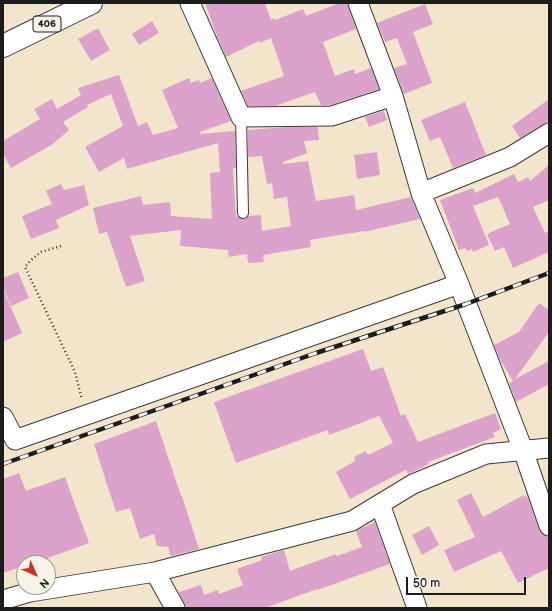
<!DOCTYPE html>
<html>
<head>
<meta charset="utf-8">
<style>
	body { margin:0 }
	#map { position:relative; width:552px; height:611px; overflow:hidden; background:#f3e5cc; font-family:"Balsamiq Sans",sans-serif }
	canvas { display:block }
	.frame { position:absolute; inset:0; border:4px solid #1c1c1c; pointer-events:none }
	.north { position:absolute; left:16px; top:555px; width:40px; height:40px; box-sizing:border-box; background:#f7f3e8; border:1px solid #9f9d96; border-radius:50%; rotate:135deg; font-size:11px; font-weight:700; line-height:16px; text-align:center; color:#1c1c1c }
	.north::after { content:''; display:block; margin:auto; width:14px; height:18px; background:#c8321e; clip-path:polygon(50% 0,100% 100%,50% 72%,0 100%) }
	.scale { position:absolute; left:406px; top:577px; width:120px; height:18px; box-sizing:border-box; border:2px solid #1c1c1c; border-top:0; padding-left:5px; font-size:12px; line-height:14px; white-space:nowrap; color:#1c1c1c; -webkit-text-stroke:3px #f7f3e8; paint-order:stroke }
</style>
</head>
<body>
<div id="map">
<canvas width="552" height="611"></canvas>
<div class="frame"></div>
<div class="north">N</div>
<div class="scale">50 m</div>
</div>
<script>
const ctx = document.querySelector('canvas').getContext('2d');
ctx.lineJoin = 'round';
function fillPath(path, color) { ctx.fillStyle = color; ctx.fill(path, 'evenodd'); }
const shape = rows => new Path2D(rows.map(r => 'M' + r).join(''));
function stroke(path, color, width, dash) { ctx.strokeStyle = color; ctx.lineWidth = width; ctx.lineCap = dash ? 'butt' : 'round'; ctx.setLineDash(dash || []); ctx.stroke(path); }
function write(font, color, halo, rows, align = 'center') {
  ctx.font = font + ' "Balsamiq Sans",sans-serif'; ctx.lineWidth = 3; ctx.setLineDash([]); ctx.textBaseline = 'middle'; ctx.strokeStyle = halo; ctx.fillStyle = color; for (const [text, x, y, turn = 0] of rows) {
    ctx.save(); ctx.translate(x, y); ctx.rotate((+turn || 0) * Math.PI / 180); ctx.textAlign = isNaN(turn) ? turn : align; if (halo) ctx.strokeText(text, 0, 0); ctx.fillText(text, 0, 0); ctx.restore();
  }
}
const building = shape([
	[205,3,265,3,271,20,274,18,275,20,303,9,306,16,339,3,347,3,356,29,323,42,335,76,354,69,355,74,371,68,379,89,330,105,321,105,315,92,275,106,248,106,241,91,284,76,271,38,260,43,259,41,226,57,217,36],
	[425,4,433,24,413,32,432,83,404,94,394,68,407,64,397,38,385,42,377,23],
	[152,21,159,33,139,45,132,34],
	[98,28,110,50,91,61,78,39],
	[119,75,138,126,147,122,153,135,178,128,162,90,189,78,191,83,199,80,200,83,212,78,231,121,200,132,201,134,235,131,236,168,233,168,236,216,244,219,249,216,261,215,262,231,291,226,287,197,274,199,272,183,267,184,262,156,248,157,248,130,287,127,318,127,319,140,304,141,307,153,283,162,283,164,308,161,316,201,354,195,356,210,411,197,420,219,364,232,364,231,310,240,311,247,263,255,264,262,248,263,247,254,229,257,228,250,180,246,181,230,130,236,145,281,126,287,107,232,99,234,93,208,141,196,143,205,170,202,171,216,212,219,210,173,220,172,218,143,127,169,124,158,99,172,85,147,123,126,111,94,87,105,88,107,63,122,69,130,53,144,11,168,3,154,3,141,40,119,34,109,52,99,57,109,81,95,78,88],
	[549,99,549,122,543,124,520,138,512,126],
	[465,102,486,155,453,168,440,137,430,141,421,120],
	[384,111,387,120,369,127,365,117],
	[377,152,380,175,357,179,354,155],
	[549,165,549,200,533,207,545,233,549,231,549,252,513,268,504,247,495,251,487,234,510,224,498,197,473,206,489,245,473,252,472,249,467,251,465,248,459,250,440,200,473,188,475,193,514,174,518,182,528,177,530,181],
	[61,184,64,190,84,185,89,205,56,220,59,228,31,239,22,216,52,204,46,191],
	[18,272,29,298,11,306,3,287,3,278],
	[3,289,22,333,3,342],
	[539,303,549,310,549,332,515,379,549,361,549,384,516,402,509,383,513,381,498,356,494,345,519,332],
	[363,349,371,371,383,367,401,416,405,414,418,442,495,413,501,429,493,433,495,437,428,462,429,464,408,474,406,470,350,499,336,472,355,461,354,457,366,451,368,455,393,443,379,416,329,435,328,430,236,463,214,402],
	[156,421,181,496,182,496,199,549,171,556,168,547,157,546,154,534,140,539,130,508,116,512,94,444],
	[19,473,26,491,65,477,89,543,48,558,51,568,48,569,48,563,24,563,24,577,21,567,3,573,3,479],
	[471,493,483,517,524,495,525,497,527,496,539,530,542,534,549,537,549,568,518,583,501,551,454,572,444,550,475,537,457,500],
	[375,522,390,564,348,579,317,590,317,589,265,608,186,608,179,592,201,585,204,595,218,590,219,594,243,585,237,569,262,560,261,557,284,550,290,571,336,554,337,556,362,547,356,531],
	[429,526,439,545,422,555,412,535]
]);
const path = shape([
	[61,246,41,252,30,261,25,267,75,372,82,400]
]);
const service = shape([
	[241,117,243,213]
]);
const minor = shape([
	[190,3,241,117,332,116,393,96],
	[358,3,393,96,421,193,459,284,523,450,549,526],
	[421,193,510,157,549,133],
	[3,417,15,440,459,284],
	[380,504,417,608],
	[155,572,175,608],
	[3,600,30,592,155,572,352,521,413,484,486,454,549,448]
]);
const trunk = shape([
	[3,46,91,3]
]);
const rail = shape([
	[3,464,316,353,466,304,549,273]
]);
const shields = [
	[47,24,28]
];
const shieldNames = [
	["406",47,24]
];
fillPath(building, '#dba3cb');
stroke(service, '#3c3a36', 12);
stroke(minor, '#3c3a36', 21);
stroke(trunk, '#3c3a36', 24);
stroke(path, '#3c3a36', 2.5, [1, 3]);
stroke(service, '#fff', 10);
stroke(minor, '#fff', 19);
stroke(trunk, '#fff', 22);
stroke(rail, '#1c1c1c', 4.5);
stroke(rail, '#f7f3e8', 3, [9]);
for (const [x, y, w] of shields) { const box = new Path2D(); box.roundRect(x - w / 2, y - 8, w, 16, 3); ctx.fillStyle = '#f7f3e8'; ctx.fill(box); stroke(box, '#1c1c1c', 1); }
write('bold 10px', '#1c1c1c', null, shieldNames);
</script>
</body>
</html>
